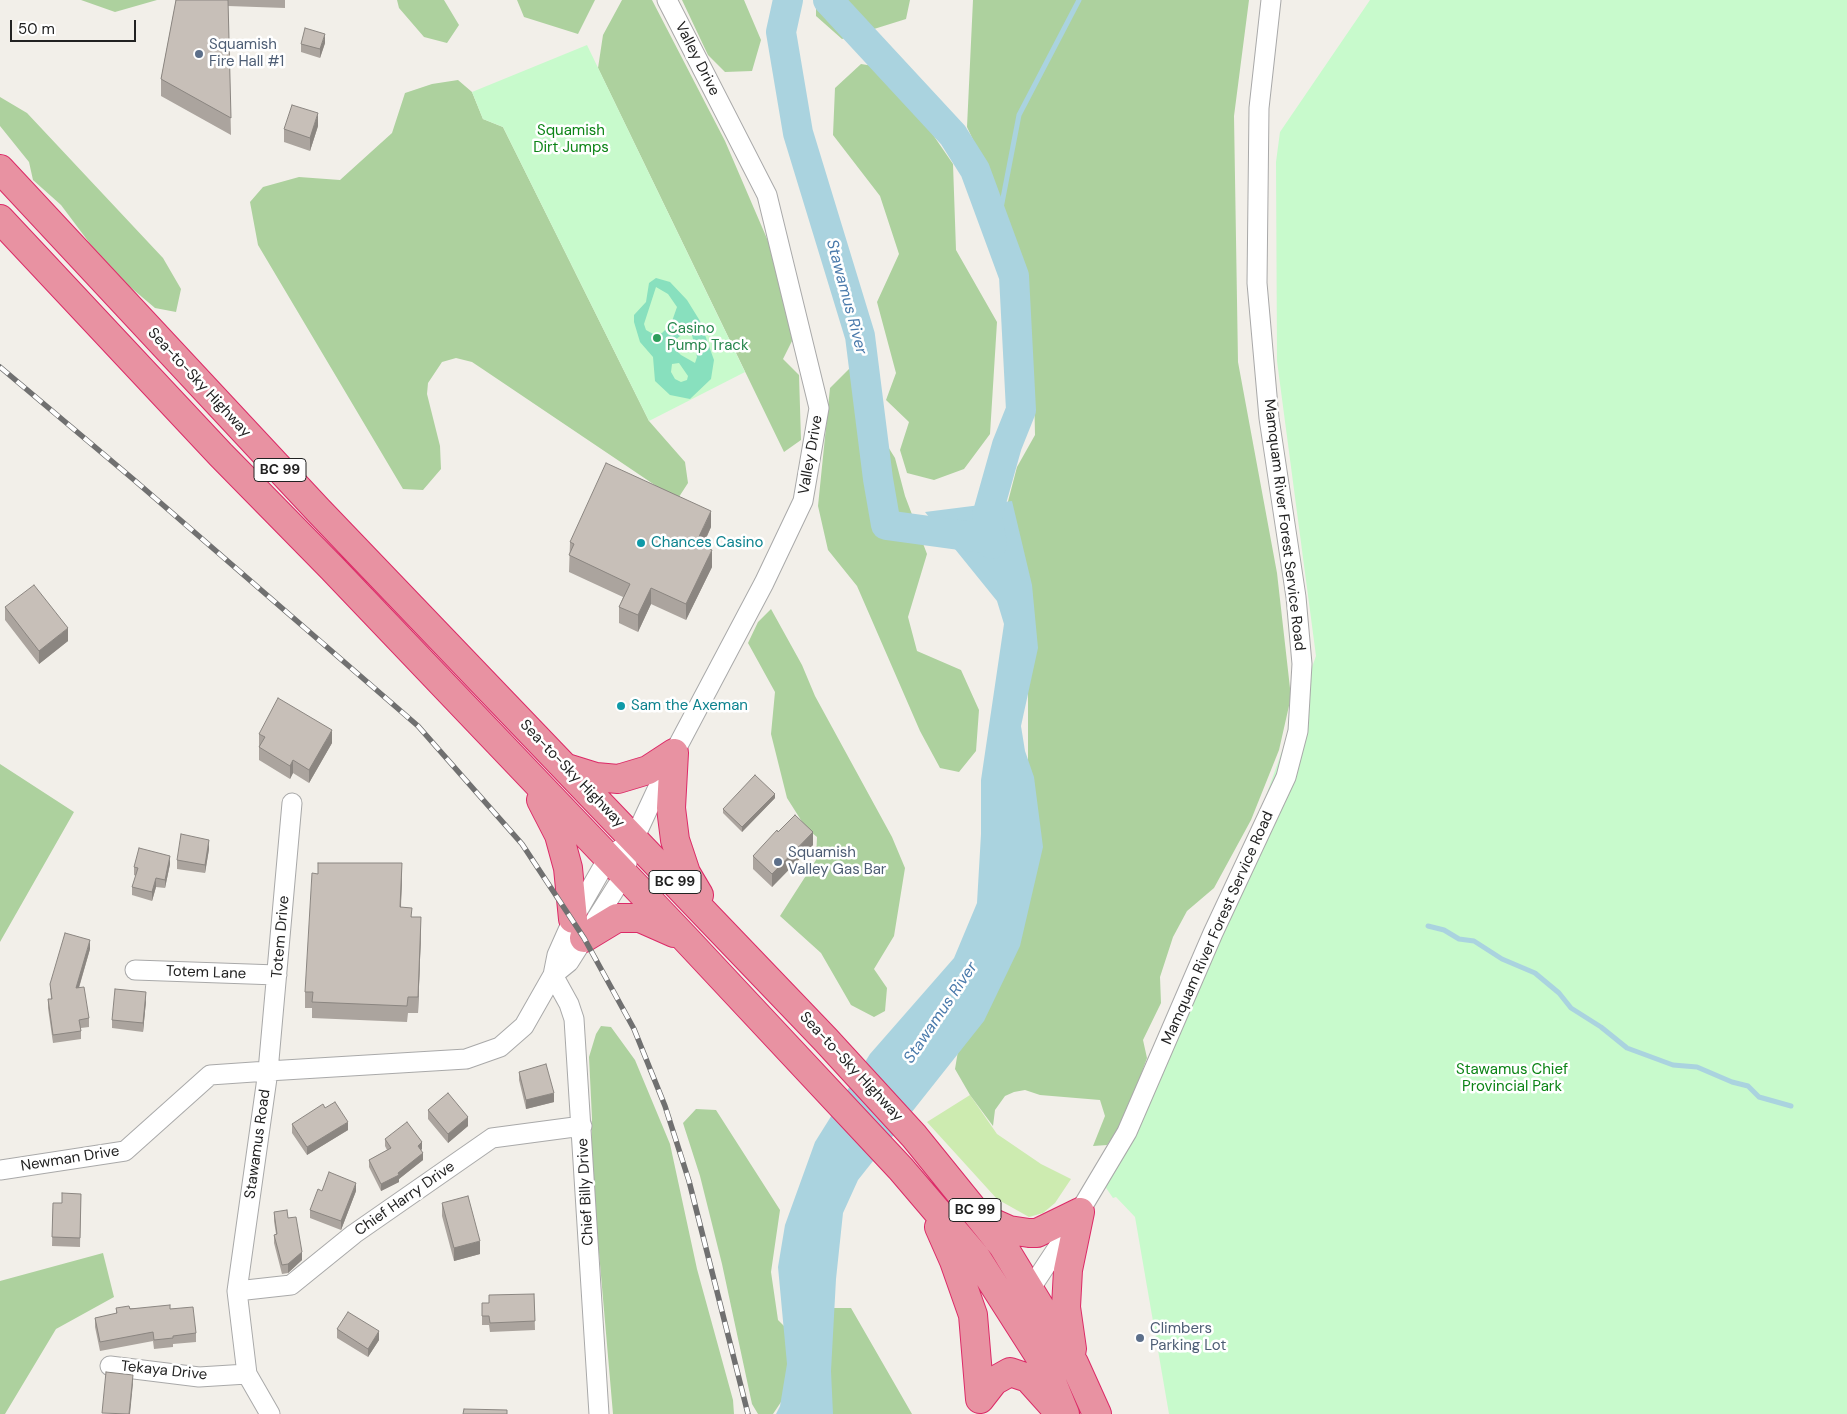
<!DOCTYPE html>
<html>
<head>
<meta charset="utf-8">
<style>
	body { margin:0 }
	#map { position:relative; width:1847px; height:1414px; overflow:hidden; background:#f2efe9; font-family:"DM Sans",sans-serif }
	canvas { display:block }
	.scale { position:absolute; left:10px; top:20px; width:126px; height:22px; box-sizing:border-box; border:2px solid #222; border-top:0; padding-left:6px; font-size:15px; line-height:18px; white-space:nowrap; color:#222; -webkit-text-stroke:4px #fff; paint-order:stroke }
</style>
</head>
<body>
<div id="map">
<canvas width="1847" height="1414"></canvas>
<div class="scale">50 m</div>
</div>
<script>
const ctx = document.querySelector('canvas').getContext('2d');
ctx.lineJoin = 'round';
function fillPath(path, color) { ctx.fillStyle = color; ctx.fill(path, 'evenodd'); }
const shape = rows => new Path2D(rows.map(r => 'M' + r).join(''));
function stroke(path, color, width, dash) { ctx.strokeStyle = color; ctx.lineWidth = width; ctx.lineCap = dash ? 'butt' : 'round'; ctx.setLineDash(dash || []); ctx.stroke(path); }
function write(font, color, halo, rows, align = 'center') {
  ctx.font = font + ' "DM Sans",sans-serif'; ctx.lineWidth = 5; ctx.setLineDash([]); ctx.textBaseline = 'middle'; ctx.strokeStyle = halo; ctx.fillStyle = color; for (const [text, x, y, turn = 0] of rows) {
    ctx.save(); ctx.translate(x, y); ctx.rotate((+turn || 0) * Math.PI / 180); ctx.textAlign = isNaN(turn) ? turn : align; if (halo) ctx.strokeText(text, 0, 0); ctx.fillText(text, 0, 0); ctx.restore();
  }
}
const grass = shape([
	[970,1095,997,1134,1041,1164,1071,1179,1055,1203,1043,1213,1029,1217,997,1199,927,1122]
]);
const forest = shape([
	[81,0,157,0,115,12],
	[397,0,444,0,459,25,447,43,424,37,399,8],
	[517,0,595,0,578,34,524,17],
	[622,0,652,0,725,141,771,248,794,337,783,359,799,375,801,440,784,452,598,68,603,35],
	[682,0,744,0,761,40,752,71,725,72,708,55],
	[816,0,910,0,906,19,842,39,816,16],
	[973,0,1249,0,1234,116,1238,362,1277,573,1291,697,1279,750,1251,820,1214,888,1187,911,1173,937,1160,977,1161,1003,1143,1040,1147,1058,1125,1119,1107,1145,1093,1146,1105,1116,1100,1100,1040,1095,1025,1090,1014,1092,1005,1096,995,1110,993,1126,970,1095,955,1069,959,1045,1028,782,1028,629,1005,513,1017,467,1035,435,1034,386,989,174,967,127],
	[861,64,904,71,932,96,929,129,953,164,956,250,997,322,990,434,964,469,934,480,907,473,900,450,909,422,886,400,896,373,877,302,899,254,880,196,833,135,835,88],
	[458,80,472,92,483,119,503,127,649,421,685,462,688,483,677,500,484,370,472,362,456,358,442,362,428,383,427,394,440,446,441,469,423,490,403,489,258,245,250,202,263,187,299,177,340,180,392,133,405,93,432,84],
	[0,97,27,113,163,258,181,289,176,312,155,308,129,286,91,245,61,205,33,180,29,162,0,126],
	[850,368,865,386,872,421,895,458,905,496,927,554,908,617,917,651,961,670,979,710,976,751,959,772,940,768,920,731,857,586,828,550,818,506,830,388],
	[771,609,802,665,815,696,892,837,905,868,894,936,874,969,887,988,885,1011,874,1017,851,1005,821,953,780,916,816,860,817,837,806,828,787,798,771,734,775,692,748,643,758,622],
	[0,764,74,812,0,942],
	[601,1026,611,1027,635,1060,670,1144,697,1269,733,1400,734,1414,613,1414,591,1160,592,1118,589,1057,596,1034],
	[696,1109,716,1110,780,1210,771,1272,778,1320,796,1338,789,1390,773,1414,758,1414,752,1404,722,1264,700,1176,683,1123],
	[103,1253,114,1297,56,1329,5,1414,0,1414,0,1281],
	[832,1308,851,1308,912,1414,823,1414]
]);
const park = shape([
	[1370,0,1847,0,1847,1414,1169,1414,1135,1217,1116,1197,1113,1198,1102,1182,1247,849,1316,656,1277,361,1276,162,1280,132],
	[587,45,745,372,649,421,503,127,483,119,472,92]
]);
const pitch = shape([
	[656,278,670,282,687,300,700,321,714,360,711,379,690,399,670,395,655,381,653,357,640,342,634,322,634,315,646,302,649,283],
	[656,287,668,294,677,307,671,324,662,333,655,335,646,330,644,324],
	[684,333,692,335,697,357,695,363,681,355,675,349,675,340],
	[679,363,688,376,687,380,681,382,675,379,671,372,672,364]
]);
const water = shape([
	[1012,501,1032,585,1038,648,1021,726,1025,751,1034,777,1043,847,1020,946,984,1021,858,1180,843,1213,836,1279,831,1371,833,1414,776,1414,780,1406,787,1364,778,1267,785,1225,815,1142,870,1054,954,958,977,903,981,834,981,780,1004,624,997,601,925,512]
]);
const stream = shape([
	[997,229,1019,115,1079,0],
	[1428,926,1444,930,1459,939,1474,941,1502,959,1535,973,1559,993,1571,1008,1601,1027,1627,1048,1673,1065,1697,1067,1732,1082,1748,1086,1759,1097,1791,1106]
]);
const river = shape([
	[788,0,781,32,798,133,860,336,878,479,886,525,981,538],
	[828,0,953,135,975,170,1014,276,1021,410,1007,445,987,516,992,544]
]);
const minor = shape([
	[135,970,277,975],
	[553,975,569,1004,574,1019,599,1414],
	[553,975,569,962,624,875,627,863],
	[0,1170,125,1151,210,1075,268,1071,292,803],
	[237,1291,291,1285,354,1234,492,1138,582,1126],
	[1025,1297,1062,1241,1127,1132,1213,933,1286,777,1298,731,1302,664,1296,597,1269,418,1257,283,1259,108,1271,0],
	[110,1366,199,1377,247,1374],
	[270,1414,247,1374,237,1291,268,1071,466,1059,500,1047,524,1026,553,975,557,955,573,919,608,858,634,839,674,753,764,583,803,501,819,408,767,195,667,0]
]);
const highway = shape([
	[0,169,318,510,826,1040,914,1136,1003,1246,1074,1363,1097,1414],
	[0,219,221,455,332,568,684,937,901,1169,976,1257,1045,1365,1065,1414],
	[674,753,671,808,675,840,686,873,699,895],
	[567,768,596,777,618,779,648,770,674,753],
	[541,800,559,835,568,868,573,919],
	[584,938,617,918,640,918,674,933],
	[982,1218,1009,1230,1029,1233,1037,1233,1080,1212],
	[939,1227,954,1261,973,1315,980,1399],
	[1072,1349,1066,1307,1068,1270,1080,1212],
	[980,1399,994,1381,1010,1372,1028,1378,1055,1408]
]);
const rail = shape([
	[0,367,133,479,418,726,522,844,584,938,634,1029,665,1106,689,1181,748,1414]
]);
const wall = shape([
	[176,0,285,0,285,8,228,6,231,135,161,96,161,79],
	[325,43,320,58,301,52,301,44],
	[318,126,310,151,284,142,284,129],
	[711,527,703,546,712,567,686,620,651,604,638,632,619,623,619,607,623,597,569,572,570,542],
	[5,607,68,641,39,664,5,620],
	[259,734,332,743,309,783,293,773,290,779,259,760],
	[775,798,742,832,723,813,723,809],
	[813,845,772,887,753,869,753,856],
	[209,849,205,873,177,869,177,860],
	[170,864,165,888,156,887,152,901,132,895,132,887,136,876,134,875,134,867],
	[402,879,401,907,412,917,421,933,418,1013,408,1013,407,1022,312,1018,312,1008,305,1008,305,992],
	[90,949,79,988,89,1018,89,1027,81,1028,81,1039,53,1043,48,1008,48,999,51,999,50,984],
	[146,1001,143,1032,112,1028,112,1020],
	[519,1072,554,1102,526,1109,519,1080],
	[325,1108,348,1130,307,1155,292,1133,292,1124],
	[428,1110,468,1126,448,1143,428,1119],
	[385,1139,422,1149,421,1150,423,1160,399,1179,399,1182,381,1191,369,1167,369,1160,387,1150,385,1146],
	[356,1191,341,1230,310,1218,310,1210],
	[81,1194,80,1247,52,1246,53,1203,62,1203],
	[442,1203,480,1254,454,1261,442,1216],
	[274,1212,288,1218,302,1260,288,1273,282,1274,274,1243,274,1235,276,1234,274,1221],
	[534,1294,535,1330,490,1332,489,1325,482,1325,482,1312,489,1303],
	[116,1308,170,1309,196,1333,196,1342,173,1344,173,1347,154,1349,153,1341,100,1351,95,1327,95,1318,116,1314],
	[337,1329,379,1340,368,1357,337,1338]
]);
const shadedWall = shape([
	[325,34,325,43,320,58,320,49],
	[318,113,318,126,310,151,310,138],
	[711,511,711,527,696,559,696,543],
	[712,550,712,567,686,620,686,604],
	[651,588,651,604,638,632,638,615],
	[68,628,68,641,39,664,39,651],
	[332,730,332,743,309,783,309,770],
	[293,760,293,773,290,779,290,766],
	[775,794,775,798,742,832,742,827],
	[813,832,813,845,772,887,772,874],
	[209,840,209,849,205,873,205,865],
	[170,856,170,864,165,888,165,880],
	[402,863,402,879,400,923,400,907],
	[156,878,156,887,152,901,152,892],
	[421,917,421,933,418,1013,418,997],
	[90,940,90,949,76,997,76,988],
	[146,992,146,1001,143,1032,143,1023],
	[554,1093,554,1102,526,1109,526,1100],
	[468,1117,468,1126,448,1143,448,1134],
	[348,1122,348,1130,307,1155,307,1147],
	[422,1142,422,1149,418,1153,418,1146],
	[423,1153,423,1160,399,1179,399,1182,381,1191,381,1184],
	[356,1183,356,1191,341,1230,341,1221],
	[480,1241,480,1254,454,1261,454,1248],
	[302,1252,302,1260,288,1273,288,1264],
	[379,1331,379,1340,368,1357,368,1349],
	[133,1375,133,1383,130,1414,129,1414]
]);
const building = shape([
	[176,0,228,0,231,118,161,79,176,0],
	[305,28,325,34,320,49,301,44,305,28],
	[292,105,318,113,310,138,284,129,292,105],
	[606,463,711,511,696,543,712,550,686,604,651,588,638,615,619,607,630,584,569,555,574,544,570,542,606,463],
	[34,585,68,628,39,651,5,607,34,585],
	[278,698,332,730,309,770,293,760,290,766,259,747,265,737,259,734,278,698],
	[755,775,775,794,742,827,723,809,755,775],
	[795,815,813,832,772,874,753,856,777,830,778,832,795,815],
	[181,834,209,840,205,865,177,860,181,834],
	[139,848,170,856,165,880,156,878,152,892,132,887,138,868,134,867,139,848],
	[318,863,402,863,400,907,412,908,411,917,421,917,418,997,408,997,407,1006,312,1002,313,992,305,992,312,873,318,874,318,863],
	[65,933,90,940,76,988,84,987,89,1018,79,1020,81,1031,53,1035,48,999,52,999,50,984,65,933],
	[115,989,146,992,143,1023,112,1020,115,989],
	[546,1064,554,1093,526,1100,519,1072,546,1064],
	[448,1093,468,1117,448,1134,428,1110,448,1093],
	[335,1102,348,1122,307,1147,292,1124,323,1104,325,1108,335,1102],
	[407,1122,422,1142,418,1146,423,1153,398,1173,399,1175,381,1184,369,1160,391,1148,385,1139,407,1122],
	[329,1172,356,1183,341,1221,310,1210,318,1189,322,1191,329,1172],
	[62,1193,81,1194,80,1238,52,1237,53,1203,62,1203,62,1193],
	[468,1196,480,1241,454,1248,442,1203,468,1196],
	[287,1210,288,1218,296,1217,302,1252,288,1264,282,1265,274,1235,277,1234,274,1212,287,1210],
	[534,1294,535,1321,490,1323,489,1316,482,1316,482,1303,489,1303,489,1295,534,1294],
	[170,1305,170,1309,193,1307,196,1333,173,1336,173,1338,154,1340,153,1332,100,1342,95,1318,117,1313,116,1308,129,1306,130,1309,170,1305],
	[348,1312,379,1331,368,1349,337,1329,348,1312],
	[106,1372,133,1375,129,1414,102,1413,106,1372],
	[464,1409,507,1410,507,1414,463,1414,464,1409]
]);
const markers = [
	[199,54,5,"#5c6f8a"],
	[657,338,5,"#2e9e5b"],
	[641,543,5,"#0f9aa8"],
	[621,706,5,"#0f9aa8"],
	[778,862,5,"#5c6f8a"],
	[1140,1338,5,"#5c6f8a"]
];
const shields = [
	[280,470,52],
	[675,882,52],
	[975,1210,52]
];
const shieldNames = [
	["BC 99",280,470],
	["BC 99",675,882],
	["BC 99",975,1210]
];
const serviceNames = [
	["Squamish",209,45],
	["Fire Hall #1",209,62],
	["Squamish",788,853],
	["Valley Gas Bar",788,870],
	["Climbers",1150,1329],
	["Parking Lot",1150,1346]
];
const streetNames = [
	["Valley Drive",697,59,63],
	["Sea-to-Sky Highway",199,383,47],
	["Valley Drive",811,455,-80],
	["Mamquam River Forest Service Road",1284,525,83],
	["Sea-to-Sky Highway",572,774,46],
	["Mamquam River Forest Service Road",1218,928,-66],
	["Totem Drive",281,937,-85],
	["Totem Lane",206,973,2],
	["Sea-to-Sky Highway",851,1067,47],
	["Stawamus Road",258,1144,-82],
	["Newman Drive",70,1159,-9],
	["Chief Billy Drive",586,1192,-93],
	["Chief Harry Drive",405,1199,-35],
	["Tekaya Drive",164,1371,6]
];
const parkNames = [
	["Squamish",571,131],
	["Dirt Jumps",571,148],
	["Stawamus Chief",1512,1070],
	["Provincial Park",1512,1087]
];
const leisureNames = [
	["Casino",667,329],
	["Pump Track",667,346]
];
const cultureNames = [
	["Chances Casino",651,543],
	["Sam the Axeman",631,706]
];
const waterNames = [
	["Stawamus River",846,297,75],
	["Stawamus River",941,1013,-56]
];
fillPath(grass, '#cdebb0');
fillPath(forest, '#add19e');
fillPath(park, '#c8facc');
fillPath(pitch, '#88e0be');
fillPath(water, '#aad3df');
stroke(stream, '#aad3df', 5);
stroke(river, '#aad3df', 30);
stroke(minor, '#a9a9a9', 21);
stroke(highway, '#dc2a67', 30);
stroke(minor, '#fff', 19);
stroke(highway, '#e892a2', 28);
stroke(rail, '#707070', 5.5);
stroke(rail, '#fff', 4, [11]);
fillPath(wall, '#aba49e');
fillPath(shadedWall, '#8b8681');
fillPath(building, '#c7bfb8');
stroke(building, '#8b8681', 1);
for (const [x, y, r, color] of markers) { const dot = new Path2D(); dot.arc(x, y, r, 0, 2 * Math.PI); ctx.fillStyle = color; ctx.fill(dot); stroke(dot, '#fff', 2); }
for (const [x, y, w] of shields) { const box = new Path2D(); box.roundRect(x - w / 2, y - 11.5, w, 23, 4); ctx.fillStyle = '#fff'; ctx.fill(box); stroke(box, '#222', 1); }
write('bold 14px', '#222', null, shieldNames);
write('15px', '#4e5e75', '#fff', serviceNames, 'left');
write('15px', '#222', '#fff', streetNames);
write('15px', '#0c8416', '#fff', parkNames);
write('15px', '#27864d', '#fff', leisureNames, 'left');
write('15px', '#0d838f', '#fff', cultureNames, 'left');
write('italic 16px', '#4a7aab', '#fff', waterNames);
</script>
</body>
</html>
